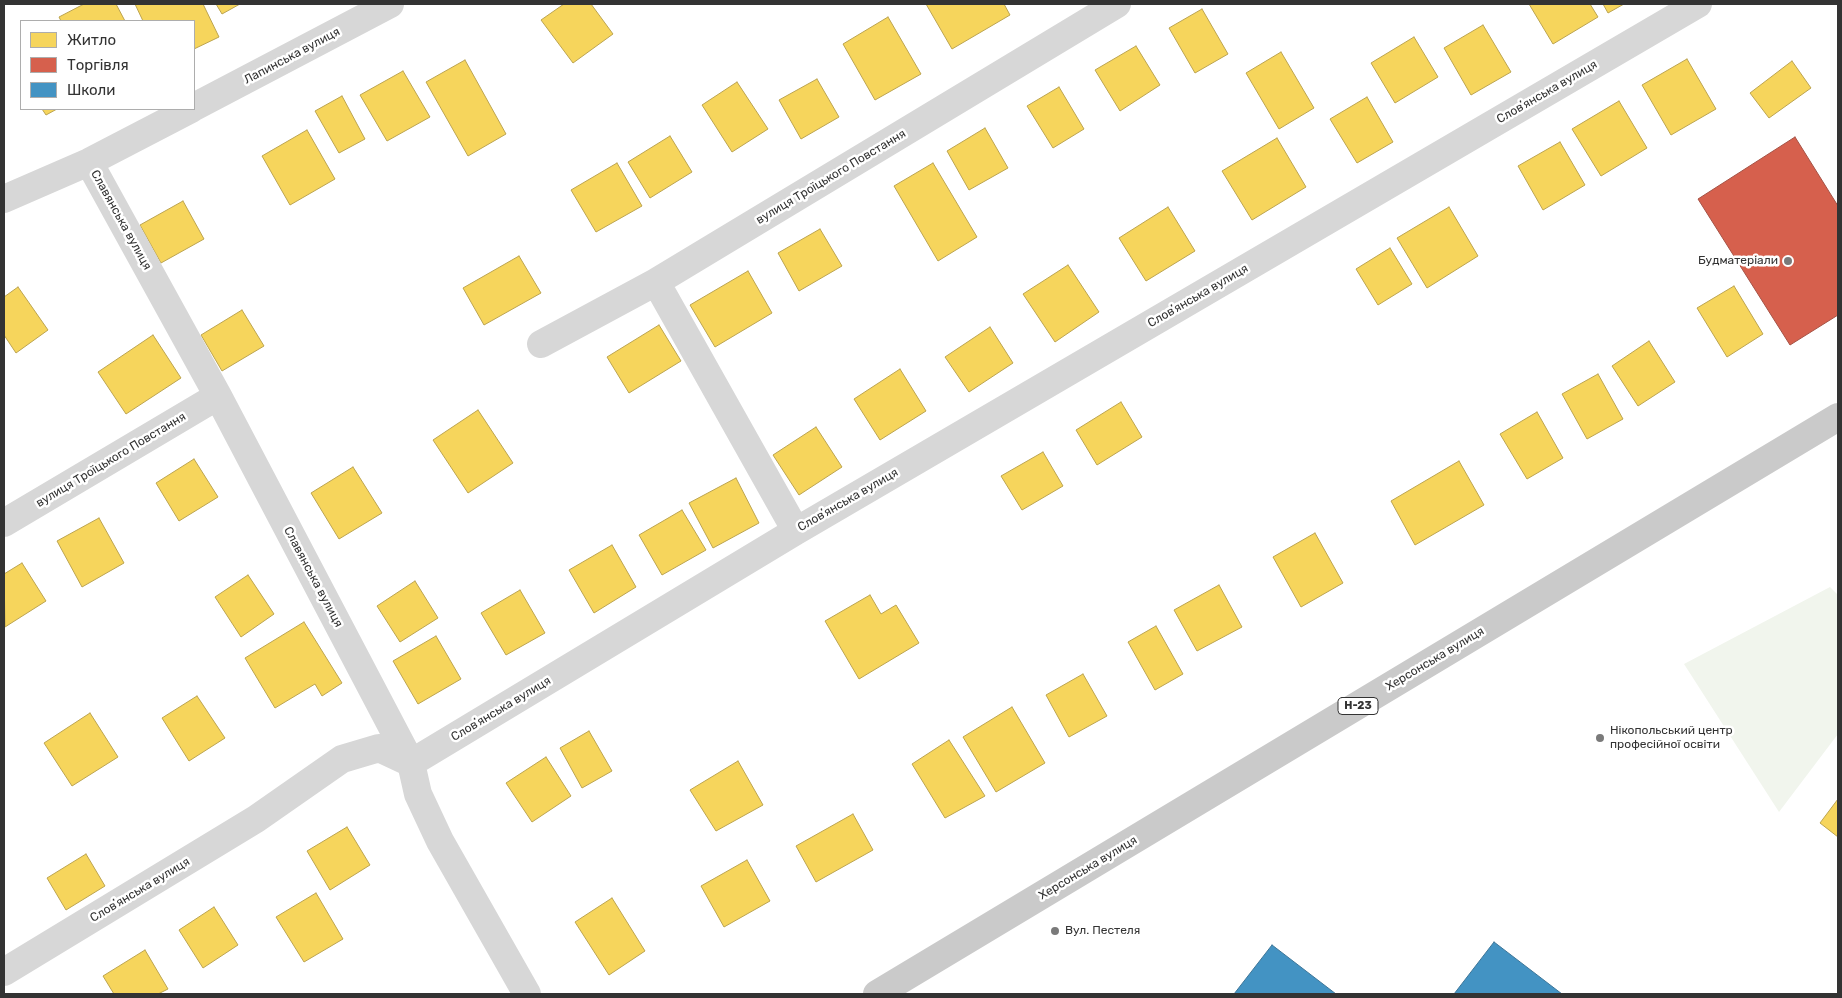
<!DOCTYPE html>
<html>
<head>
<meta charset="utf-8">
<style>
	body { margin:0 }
	#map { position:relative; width:1842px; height:998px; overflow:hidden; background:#fff; font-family:Rubik,sans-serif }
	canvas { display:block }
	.frame { position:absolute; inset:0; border:5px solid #333; pointer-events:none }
	.legend { position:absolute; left:20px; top:20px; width:175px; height:90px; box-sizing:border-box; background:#fff; border:1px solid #adadad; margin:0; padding:6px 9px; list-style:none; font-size:15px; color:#333 }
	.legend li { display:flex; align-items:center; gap:10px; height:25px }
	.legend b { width:25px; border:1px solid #adadad }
</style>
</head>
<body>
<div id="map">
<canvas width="1842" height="998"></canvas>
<div class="frame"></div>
<ul class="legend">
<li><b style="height:14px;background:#f6d55c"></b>Житло</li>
<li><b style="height:14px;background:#d6604d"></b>Торгівля</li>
<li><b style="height:14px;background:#4393c3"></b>Школи</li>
</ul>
</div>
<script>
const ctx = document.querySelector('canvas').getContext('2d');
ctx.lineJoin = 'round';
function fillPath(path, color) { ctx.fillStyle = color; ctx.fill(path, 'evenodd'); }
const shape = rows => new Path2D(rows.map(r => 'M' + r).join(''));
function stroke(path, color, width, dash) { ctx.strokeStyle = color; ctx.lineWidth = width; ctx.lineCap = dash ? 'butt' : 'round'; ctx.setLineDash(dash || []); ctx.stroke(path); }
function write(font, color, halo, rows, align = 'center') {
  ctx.font = font + ' Rubik,sans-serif'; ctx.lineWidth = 5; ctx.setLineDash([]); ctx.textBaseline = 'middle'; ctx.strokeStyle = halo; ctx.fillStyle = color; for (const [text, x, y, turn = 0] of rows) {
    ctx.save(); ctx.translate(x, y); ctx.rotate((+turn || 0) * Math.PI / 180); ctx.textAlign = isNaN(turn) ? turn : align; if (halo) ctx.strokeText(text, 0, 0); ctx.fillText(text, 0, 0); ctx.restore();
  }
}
const green = shape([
	[1830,587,1838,595,1838,734,1779,812,1684,664]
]);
const homes = shape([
	[84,4,116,4,125,21,61,21,59,17,84,4],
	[135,4,203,4,219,37,194,49,194,21,143,21,135,4],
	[216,4,240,4,222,14,216,4],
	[564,4,591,4,613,34,573,63,541,20,564,4],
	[926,4,1004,4,1010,15,952,49,926,4],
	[1529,4,1590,4,1598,17,1553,44,1529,4],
	[1603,4,1624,4,1608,13,1603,4],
	[1202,9,1228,54,1195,73,1169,28,1202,9],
	[888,17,921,74,875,100,843,44,888,17],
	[1483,25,1511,72,1471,95,1444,48,1483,25],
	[1414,37,1438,77,1395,103,1371,63,1414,37],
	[1136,46,1160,85,1120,111,1095,70,1136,46],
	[1281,52,1314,108,1279,129,1246,73,1281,52],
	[1687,59,1716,109,1671,135,1642,85,1687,59],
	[465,60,506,134,468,156,426,82,465,60],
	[1792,61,1811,88,1769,118,1750,93,1792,61],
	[403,71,430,117,387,141,360,95,403,71],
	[817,79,839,117,801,139,779,100,817,79],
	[737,82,768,129,732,152,702,105,737,82],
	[1059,87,1084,129,1053,148,1027,106,1059,87],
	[342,96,365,139,339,153,315,111,342,96],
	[1367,97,1393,142,1357,163,1330,119,1367,97],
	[1619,101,1647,148,1601,176,1572,129,1619,101],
	[42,109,57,109,46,115,42,109],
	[985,128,1008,168,969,190,947,151,985,128],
	[307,130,335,179,290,205,262,156,307,130],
	[670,136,692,172,650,198,628,162,670,136],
	[1277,138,1306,187,1252,220,1222,171,1277,138],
	[1560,142,1585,185,1543,210,1518,166,1560,142],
	[617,163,642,206,596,232,571,190,617,163],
	[933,163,977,237,938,261,894,186,933,163],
	[183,201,204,239,161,263,140,225,183,201],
	[1168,207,1195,251,1146,281,1119,238,1168,207],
	[1449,207,1478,256,1427,288,1397,238,1449,207],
	[820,229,842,266,799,291,778,253,820,229],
	[1390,248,1412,284,1378,305,1356,269,1390,248],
	[519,256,541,293,484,325,463,288,519,256],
	[1068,265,1099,312,1055,342,1023,294,1068,265],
	[748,271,772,313,715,347,690,305,748,271],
	[1734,286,1763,334,1727,357,1697,308,1734,286],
	[18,287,48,330,16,353,4,335,4,297,18,287],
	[242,310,264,346,222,371,201,335,242,310],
	[659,325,681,361,629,393,607,357,659,325],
	[990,327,1013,363,969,392,945,357,990,327],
	[153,335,181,378,126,414,98,372,153,335],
	[1649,341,1675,382,1638,406,1612,366,1649,341],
	[900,369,926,411,880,440,854,399,900,369],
	[1598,374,1623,419,1587,439,1562,394,1598,374],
	[1121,402,1142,437,1097,465,1076,430,1121,402],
	[478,410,513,463,468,493,433,440,478,410],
	[1537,412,1563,458,1527,479,1500,434,1537,412],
	[816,427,842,467,799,495,773,455,816,427],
	[1043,452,1063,486,1022,510,1001,476,1043,452],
	[194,459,218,497,179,521,156,483,194,459],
	[1459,461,1484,505,1415,545,1391,501,1459,461],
	[353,467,382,513,339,539,311,493,353,467],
	[736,478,759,523,713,548,689,503,736,478],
	[682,510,706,550,662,575,639,535,682,510],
	[99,518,124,563,82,587,57,541,99,518],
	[1315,533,1343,583,1301,607,1273,557,1315,533],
	[612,545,636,587,594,613,569,570,612,545],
	[22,563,46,601,5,627,4,574,22,563],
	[248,575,274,614,241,637,215,597,248,575],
	[415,581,438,618,400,642,377,606,415,581],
	[1219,585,1242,627,1197,651,1174,610,1219,585],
	[520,590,545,633,506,655,481,613,520,590],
	[870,595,881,614,896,605,919,643,859,679,825,621,870,595],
	[304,622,342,683,322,696,315,684,275,708,245,658,304,622],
	[1156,626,1183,674,1155,690,1128,642,1156,626],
	[436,636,461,679,418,704,393,661,436,636],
	[1083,674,1107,716,1069,737,1046,695,1083,674],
	[197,696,225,738,189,761,162,718,197,696],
	[1012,707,1045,763,996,792,963,737,1012,707],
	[90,713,118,757,72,786,44,743,90,713],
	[589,731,612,771,582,788,560,748,589,731],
	[949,740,985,796,945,818,912,764,949,740],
	[546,757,571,796,532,822,506,783,546,757],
	[738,761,763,805,716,831,690,790,738,761],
	[1838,799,1838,837,1820,823,1838,799],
	[853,814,873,850,816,882,796,846,853,814],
	[347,827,370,865,330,890,307,851,347,827],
	[86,854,105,886,66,910,47,878,86,854],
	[747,860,770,901,724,927,701,886,747,860],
	[316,893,343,939,304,962,276,917,316,893],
	[612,898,645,951,609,975,575,922,612,898],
	[214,907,238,945,203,968,179,930,214,907],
	[145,950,168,989,158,994,114,994,103,976,145,950]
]);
const shops = shape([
	[1795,137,1838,206,1838,315,1790,345,1698,199,1795,137]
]);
const schools = shape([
	[1494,942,1562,994,1454,994,1494,942],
	[1272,945,1336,994,1234,994,1272,945]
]);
const minor = shape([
	[194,107,390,4],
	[89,162,218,396,411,763,418,794,440,841,527,994],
	[4,199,89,162,191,109],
	[656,282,796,531],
	[541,344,656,282,1117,4],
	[4,523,218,396],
	[4,972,256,819,342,759,379,748,411,763,796,531,1698,4]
]);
const major = shape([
	[877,994,1838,417]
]);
const markers = [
	[1788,261,5,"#7a7a7a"],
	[1600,738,5,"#7a7a7a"],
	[1055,931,5,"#7a7a7a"]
];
const shields = [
	[1358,706,40]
];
const shieldNames = [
	["Н-23",1358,706]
];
const streetNames = [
	["Лапинська вулиця",292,56,-28],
	["Словʼянська вулиця",1547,92,-30],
	["вулиця Троїцького Повстання",831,177,-31],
	["Славянська вулиця",121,220,61],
	["Словʼянська вулиця",1198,296,-30],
	["вулиця Троїцького Повстання",111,460,-31],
	["Словʼянська вулиця",848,500,-30],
	["Славянська вулиця",313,577,62],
	["Херсонська вулиця",1435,659,-31],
	["Словʼянська вулиця",501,709,-31],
	["Херсонська вулиця",1088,868,-31],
	["Словʼянська вулиця",140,890,-31]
];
const poiNames = [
	["Будматеріали",1778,261,"right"],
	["Нікопольський центр",1610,731],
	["професійної освіти",1610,745],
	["Вул. Пестеля",1065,931]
];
fillPath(green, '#f1f5ed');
fillPath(homes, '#f6d55c');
stroke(homes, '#bca450', 1);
fillPath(shops, '#d6604d');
stroke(shops, '#a55245', 1);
fillPath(schools, '#4393c3');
stroke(schools, '#3e7698', 1);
stroke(minor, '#d7d7d7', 28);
stroke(major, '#cacaca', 28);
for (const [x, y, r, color] of markers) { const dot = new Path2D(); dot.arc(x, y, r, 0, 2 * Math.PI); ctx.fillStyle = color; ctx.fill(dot); stroke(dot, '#fff', 2); }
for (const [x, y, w] of shields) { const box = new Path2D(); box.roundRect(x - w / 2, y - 8.5, w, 17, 4); ctx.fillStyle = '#fff'; ctx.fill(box); stroke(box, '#333', 1); }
write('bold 11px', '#333', null, shieldNames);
write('12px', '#333', '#fff', streetNames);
write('12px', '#333', '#fff', poiNames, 'left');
</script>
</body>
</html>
